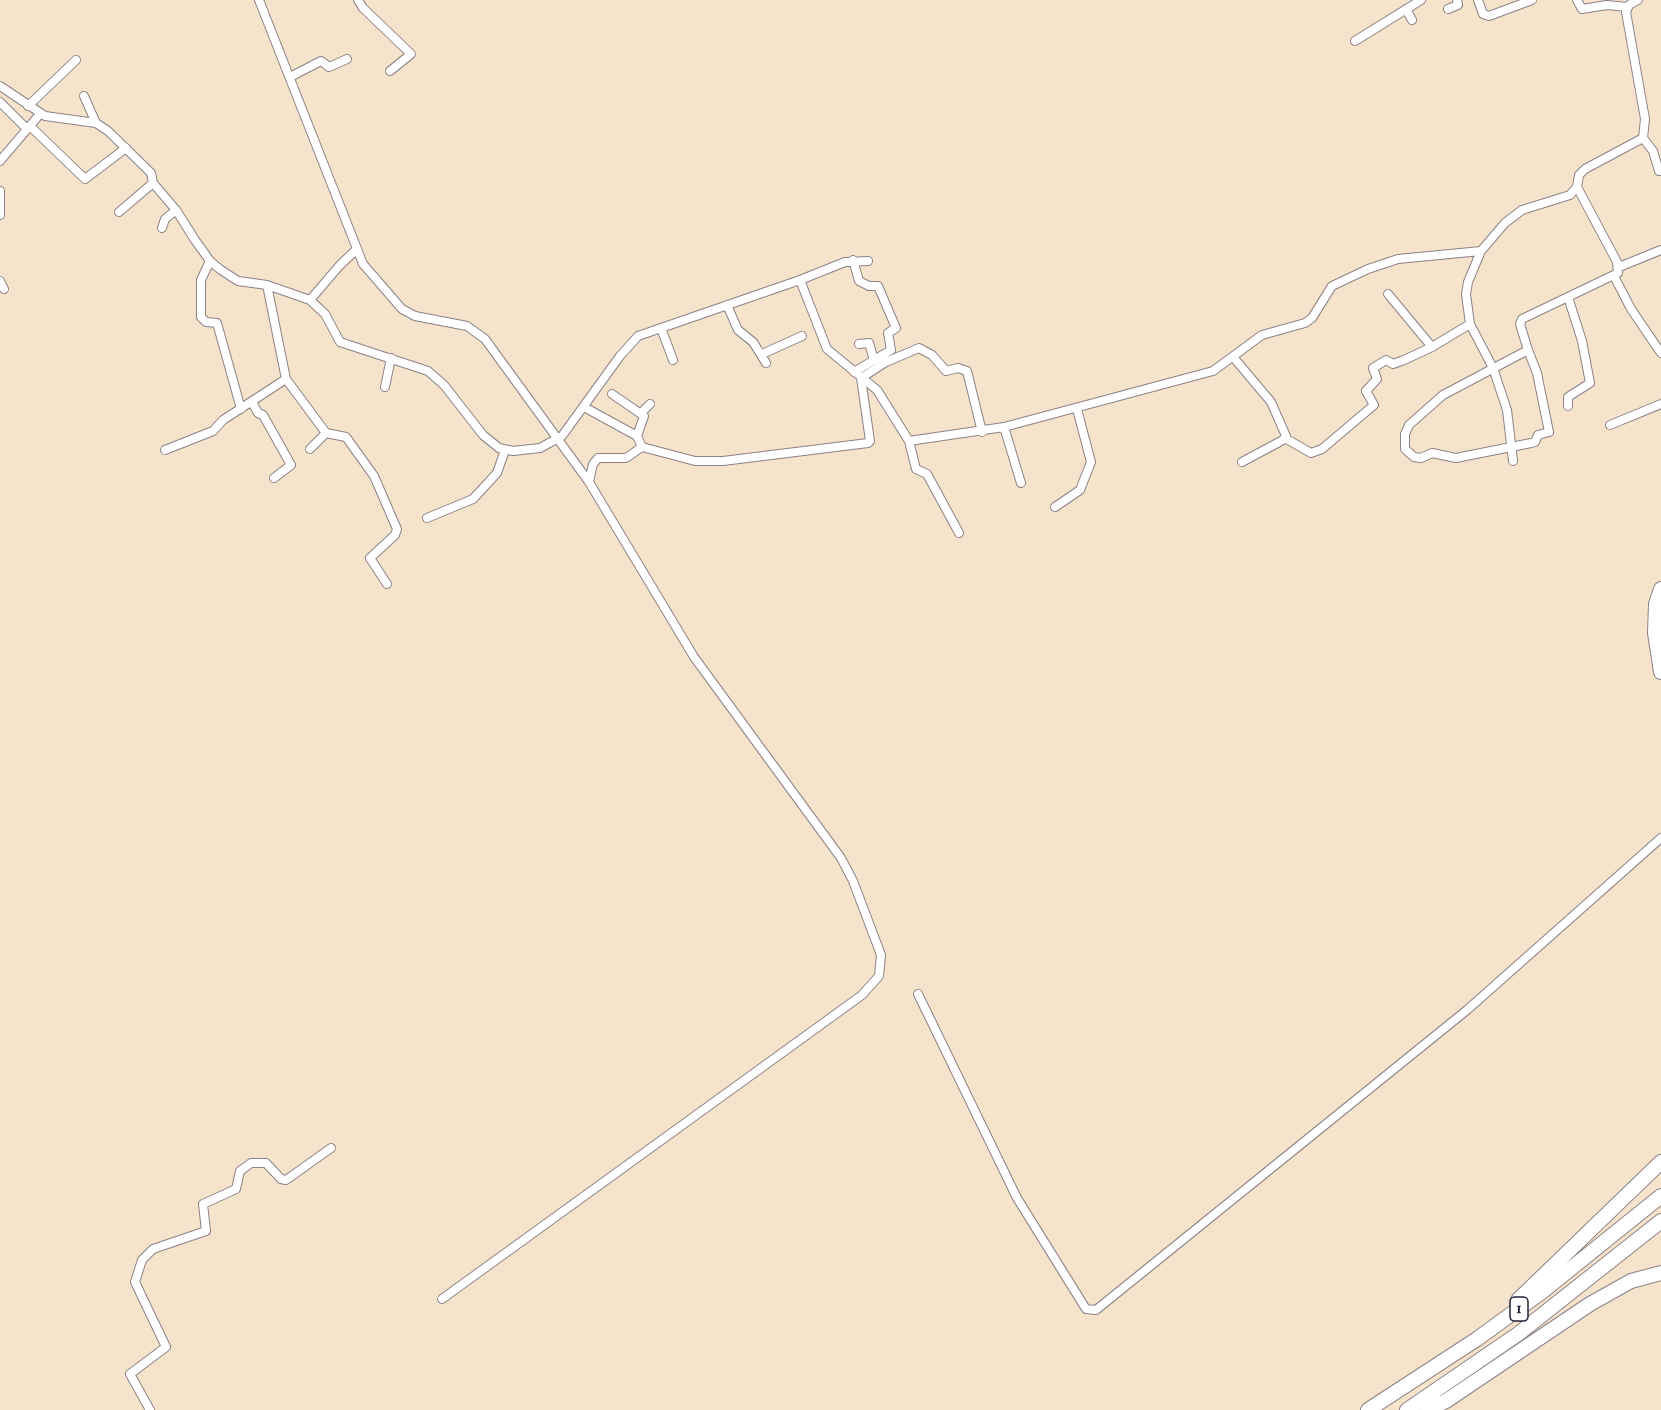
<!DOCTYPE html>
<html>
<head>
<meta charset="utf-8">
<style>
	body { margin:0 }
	canvas { display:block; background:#f6e3cc }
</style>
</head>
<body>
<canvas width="1661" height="1410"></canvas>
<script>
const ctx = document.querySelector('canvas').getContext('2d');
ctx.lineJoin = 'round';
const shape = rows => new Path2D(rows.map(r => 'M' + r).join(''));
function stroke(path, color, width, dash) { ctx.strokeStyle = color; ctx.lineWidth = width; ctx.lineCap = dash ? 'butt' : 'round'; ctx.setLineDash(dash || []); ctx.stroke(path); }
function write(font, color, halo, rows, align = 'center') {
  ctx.font = font + ' "IM FELL French Canon",serif'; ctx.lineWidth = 4.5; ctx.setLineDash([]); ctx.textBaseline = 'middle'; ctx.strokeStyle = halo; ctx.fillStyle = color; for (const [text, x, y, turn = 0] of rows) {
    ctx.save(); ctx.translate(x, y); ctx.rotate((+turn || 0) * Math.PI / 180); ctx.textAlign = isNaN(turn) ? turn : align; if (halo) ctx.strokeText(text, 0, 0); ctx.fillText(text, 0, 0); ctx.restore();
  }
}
const minor = shape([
	[259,0,363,264,402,309,415,316,467,326,485,339,589,482,694,657,841,858,853,881,881,955,879,976,862,995,442,1299],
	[358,0,363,8,411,54,390,71],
	[1478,0,1483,14,1489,16,1532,0],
	[1577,0,1582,9,1607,5,1627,7],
	[1406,9,1412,20],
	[1448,9,1458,5,1457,0],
	[1355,41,1421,0],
	[290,77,321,61,329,67,347,59],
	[0,86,45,116,96,123,108,131,151,173,153,183,176,210,195,240,210,261,221,270,238,281,267,285,310,300,325,314,340,342,428,371,444,385,483,435,499,448,513,451,540,448,562,436,620,356,638,336,800,280,827,349,877,390,909,441,1004,427,1213,371,1262,335,1305,323,1312,318,1332,286,1368,269,1398,259,1481,251],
	[84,96,96,123],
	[0,102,27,129],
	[28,106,76,60],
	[30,126,85,179,126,148],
	[1643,138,1653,151,1659,171],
	[0,161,40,114],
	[0,191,0,215],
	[119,212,153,183],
	[162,228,165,219,176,210],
	[853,260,859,281,869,286,878,286,896,328,888,333,891,350,854,372],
	[210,261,201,280,201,317,206,322,217,323,241,409],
	[1619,267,1661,250],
	[1614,276,1631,309,1661,353],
	[800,280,845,262,868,261],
	[0,281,4,289],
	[1388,294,1432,347],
	[310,300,340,265,356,250],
	[727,305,738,330,753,342,766,363],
	[661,328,673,360],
	[859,344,869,343,874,360],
	[1528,350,1537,373,1549,432,1538,435,1535,442,1531,443,1456,458,1432,453,1421,458,1414,457,1405,449,1405,434,1409,425,1443,395,1528,350,1520,324,1522,319,1618,273,1617,262,1577,187],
	[762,354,802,336],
	[1234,358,1271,402,1286,436,1283,440,1242,462],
	[286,379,326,433,346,437,374,476,397,529,395,535,370,558,387,584],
	[385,387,391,358],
	[612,394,644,416,637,436],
	[252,402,258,413,263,415,291,465,274,478],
	[1568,406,1568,397,1590,383,1582,341,1568,297],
	[584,407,637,436,642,447,695,461,723,461,868,443,870,441,861,378,886,362,919,348,932,355,946,371,958,368,967,371,982,432],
	[641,413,650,404],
	[1610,425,1661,404],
	[1004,427,1021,483],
	[1285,438,1311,453,1322,449,1374,405,1366,391,1377,379,1373,368,1386,360,1393,364,1404,360,1432,347,1470,324],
	[909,441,916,469,927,474,959,533],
	[310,449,326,433],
	[165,450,213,431,223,420,286,379,267,285],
	[1513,461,1507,410,1493,368,1470,324,1466,294,1468,282,1481,251,1505,223,1522,210,1570,195,1577,187,1579,175,1585,169,1643,138,1645,119,1626,12,1629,5,1638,0],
	[589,482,593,464,598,458,626,458,642,447],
	[1055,507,1080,490,1091,462,1077,409],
	[427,518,473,499,497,473,505,450],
	[918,994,1017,1198,1086,1309,1096,1310,1467,1010,1661,838],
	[150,1410,130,1374,166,1347,135,1282,142,1260,153,1249,206,1231,203,1204,236,1189,240,1171,251,1163,266,1163,281,1179,286,1180,331,1148]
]);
const motorway = shape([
	[1661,589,1656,604,1655,633,1661,672],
	[1518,1300,1661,1162],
	[1368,1410,1477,1339,1543,1291,1661,1196],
	[1407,1410,1518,1334,1661,1221],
	[1427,1410,1446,1401,1590,1304,1631,1281,1661,1273]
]);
const shields = [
	[1519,1309,18]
];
const shieldNames = [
	["1",1519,1309]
];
stroke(minor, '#8c8284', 10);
stroke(motorway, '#8c8284', 16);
stroke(minor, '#fff', 8);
stroke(motorway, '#fff', 14);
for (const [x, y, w] of shields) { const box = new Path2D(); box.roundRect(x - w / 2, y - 12, w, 24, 4.5); ctx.fillStyle = '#fff'; ctx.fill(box); stroke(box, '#22223b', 1.5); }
write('bold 15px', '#22223b', null, shieldNames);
</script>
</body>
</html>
